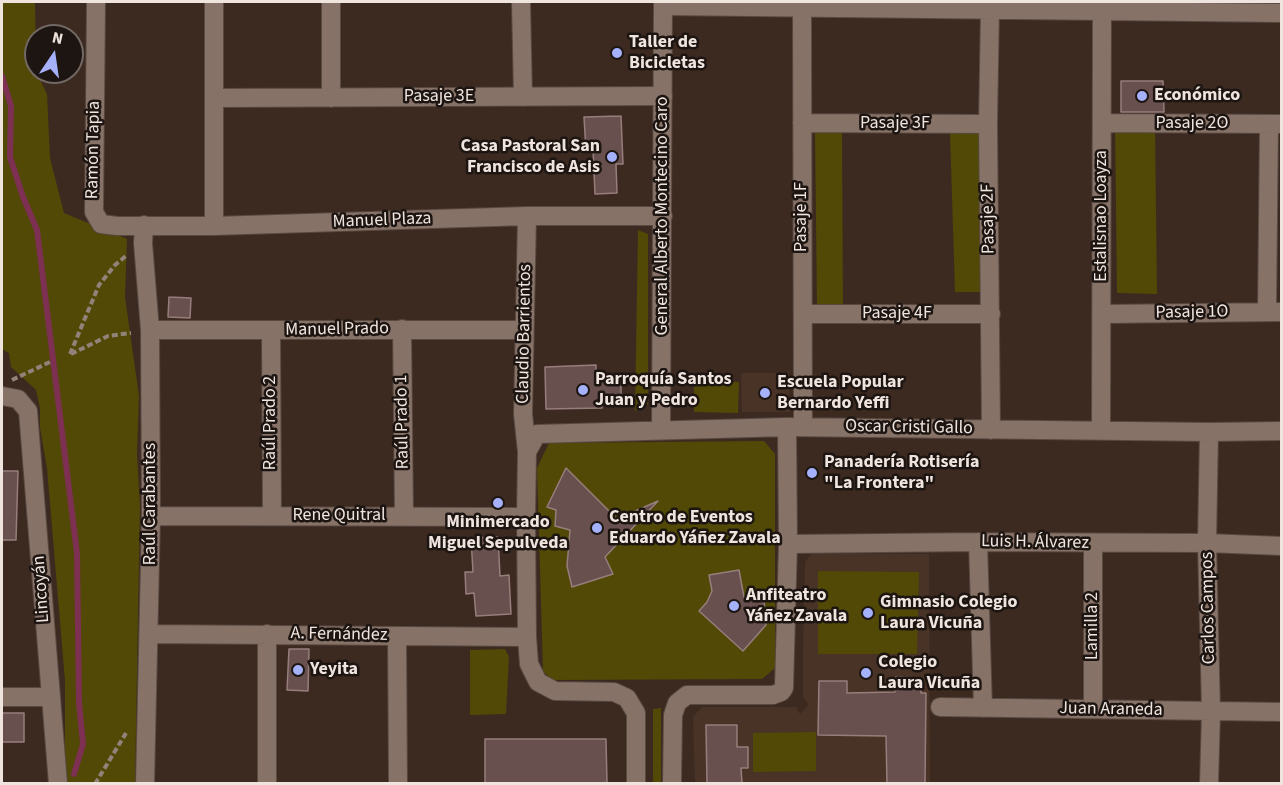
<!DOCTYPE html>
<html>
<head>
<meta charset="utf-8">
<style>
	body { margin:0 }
	#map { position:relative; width:1283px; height:785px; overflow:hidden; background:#3c2a21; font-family:"Source Sans 3",sans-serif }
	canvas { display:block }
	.frame { position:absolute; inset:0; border:3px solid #f0e4de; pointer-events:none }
	.north { position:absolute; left:24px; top:24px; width:60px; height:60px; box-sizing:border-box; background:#1d1511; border:2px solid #716863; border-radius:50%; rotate:13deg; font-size:16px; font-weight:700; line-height:24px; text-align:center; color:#f0e4de }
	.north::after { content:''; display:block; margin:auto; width:21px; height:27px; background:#a6b1fc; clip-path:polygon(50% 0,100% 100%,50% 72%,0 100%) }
</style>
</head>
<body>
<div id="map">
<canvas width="1283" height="785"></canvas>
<div class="frame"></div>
<div class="north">N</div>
</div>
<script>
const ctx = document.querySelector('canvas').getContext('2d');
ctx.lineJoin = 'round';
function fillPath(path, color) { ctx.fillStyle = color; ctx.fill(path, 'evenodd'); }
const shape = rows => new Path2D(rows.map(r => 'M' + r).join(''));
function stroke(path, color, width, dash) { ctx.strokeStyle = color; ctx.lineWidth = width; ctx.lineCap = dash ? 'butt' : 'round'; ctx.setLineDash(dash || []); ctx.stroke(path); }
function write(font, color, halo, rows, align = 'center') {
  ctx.font = font + ' "Source Sans 3",sans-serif'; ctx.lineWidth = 5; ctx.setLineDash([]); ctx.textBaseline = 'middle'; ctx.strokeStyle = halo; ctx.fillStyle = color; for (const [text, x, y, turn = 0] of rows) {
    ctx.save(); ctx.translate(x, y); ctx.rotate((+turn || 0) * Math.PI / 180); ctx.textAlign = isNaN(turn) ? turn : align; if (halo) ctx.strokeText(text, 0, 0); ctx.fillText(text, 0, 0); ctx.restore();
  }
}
const built = shape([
	[741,373,789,373,789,412,742,412],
	[812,553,929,554,930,783,695,783,693,717,702,707,796,707,800,714,809,705,803,696,803,650,805,562]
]);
const green = shape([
	[2,2,35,2,36,72,47,94,50,158,64,213,127,239,125,297,139,396,137,454,140,505,135,783,65,783,65,681,47,468,40,428,40,408,36,390,11,367,9,353,2,349],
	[1115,126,1155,126,1157,294,1117,293],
	[815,133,842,133,843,307,817,307],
	[950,133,983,133,987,292,955,292],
	[638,230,648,234,648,404,635,411],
	[694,382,739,382,738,413,694,412],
	[764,441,775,454,775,668,762,679,552,680,543,671,537,468,549,443],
	[818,571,919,572,917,654,818,654],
	[505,649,509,657,506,714,470,715,470,650],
	[661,708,661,783,653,783,653,709],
	[816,732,816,771,753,772,753,733]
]);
const stream = shape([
	[2,76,11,106,10,157,23,197,37,230,77,553,79,702,83,744,74,774]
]);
const building = shape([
	[1121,81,1163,81,1164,112,1121,112,1121,81],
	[621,116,623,164,616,164,617,193,595,194,593,150,586,151,584,117,621,116],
	[169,297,191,298,190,318,168,317,169,297],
	[596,365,596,371,602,373,603,381,621,380,621,400,602,401,602,408,546,409,545,367,596,365],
	[566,468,617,519,658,501,605,557,613,574,572,587,567,566,570,530,555,526,556,510,547,507,566,468],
	[2,471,18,471,16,540,2,540,2,471],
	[498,537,500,576,509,575,511,614,476,616,474,593,466,594,465,572,473,572,471,538,498,537],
	[739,570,744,597,764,601,766,625,743,651,699,611,707,602,712,591,709,575,739,570],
	[289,649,309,649,308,691,287,690,289,649],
	[896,677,921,678,921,693,926,693,925,783,887,783,886,736,818,735,819,681,847,681,847,693,895,692,896,677],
	[2,713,24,713,24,742,2,742,2,713],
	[706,725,737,725,737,747,748,747,748,768,741,768,742,783,707,783,706,725],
	[485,739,606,739,607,783,485,783,485,739]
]);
const path = shape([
	[70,354,99,285,115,265,127,255],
	[71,354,108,336,131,333],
	[12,380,52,361],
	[95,784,126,733]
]);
const street = shape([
	[96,2,94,212,101,224,117,226,214,226,527,216,663,216],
	[521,2,523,97],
	[663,6,1282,13],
	[802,7,803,427],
	[990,9,988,124,991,430],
	[214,98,663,96],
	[331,98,331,2],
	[802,123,988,124],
	[1102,123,1282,124],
	[144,225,143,243,150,330,151,516,145,784],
	[214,226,214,2],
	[1267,312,1269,124],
	[803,314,991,314],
	[1102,314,1282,312],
	[402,329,404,516],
	[150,330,524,330],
	[271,330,272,516],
	[2,396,18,399,28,411,58,784],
	[787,427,1209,432,1282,431],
	[1101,430,1102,2],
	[527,452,523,414,527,216],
	[151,516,526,517],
	[978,542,983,708],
	[1093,543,1093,709],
	[788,544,978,542,1207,543,1282,546],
	[150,634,527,637],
	[267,634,267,784],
	[397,636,398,784],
	[2,697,51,697],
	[940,707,1282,712],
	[1209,784,1211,712,1207,543,1209,432]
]);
const secondary = shape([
	[661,430,663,2],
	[636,784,636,713,627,698,614,692,555,691,538,682,529,664,527,637,526,517,527,452,537,434,787,427,788,544,784,688,781,692,773,695,687,695,677,703,673,715,672,784]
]);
const markers = [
	[617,53,6,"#a6b1fc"],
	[1142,96,6,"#a6b1fc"],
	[612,157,6,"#a6b1fc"],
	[583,390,6,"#a6b1fc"],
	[765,393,6,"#a6b1fc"],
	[812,473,6,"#a6b1fc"],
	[498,503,6,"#a6b1fc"],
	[597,528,6,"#a6b1fc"],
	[734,606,6,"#a6b1fc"],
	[868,613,6,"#a6b1fc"],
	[298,670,6,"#a6b1fc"],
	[866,673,6,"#a6b1fc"]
];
const poiNames = [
	["Taller de",629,43],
	["Bicicletas",629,64],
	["Económico",1154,96],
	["Casa Pastoral San",600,147,"right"],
	["Francisco de Asis",600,168,"right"],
	["Parroquía Santos",595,380],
	["Juan y Pedro",595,401],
	["Escuela Popular",777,383],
	["Bernardo Yeffi",777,404],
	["Panadería Rotisería",824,463],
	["\"La Frontera\"",824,484],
	["Centro de Eventos",609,518],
	["Eduardo Yáñez Zavala",609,539],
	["Minimercado",498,523,"center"],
	["Miguel Sepulveda",498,544,"center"],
	["Anfiteatro",746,596],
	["Yáñez Zavala",746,617],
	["Gimnasio Colegio",880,603],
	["Laura Vicuña",880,624],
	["Colegio",878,663],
	["Laura Vicuña",878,684],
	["Yeyita",310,670]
];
const streetNames = [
	["Pasaje 3E",439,97],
	["Pasaje 3F",895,124],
	["Pasaje 2O",1192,124],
	["Ramón Tapia",94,150,-89],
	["General Alberto Montecino Caro",663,216,-90],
	["Estalisnao Loayza",1102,216,-90],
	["Pasaje 1F",802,217,-90],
	["Pasaje 2F",989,219,-91],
	["Manuel Plaza",382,221,-2],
	["Pasaje 1O",1192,313,-1],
	["Pasaje 4F",897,314],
	["Manuel Prado",337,330,-1],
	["Claudio Barrientos",525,334,-89],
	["Raúl Prado 1",403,422,-91],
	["Raúl Prado 2",271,423,-90],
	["Oscar Cristi Gallo",909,428,1],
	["Raúl Carabantes",151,504,-90],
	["Rene Quitral",339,516],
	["Luis H. Álvarez",1035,543,1],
	["Lincoyán",42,589,-94],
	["Carlos Campos",1209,608,-91],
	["Lamilla 2",1093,626,-90],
	["A. Fernández",339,635,1],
	["Juan Araneda",1111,710,1]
];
fillPath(built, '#493326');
fillPath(green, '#514905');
stroke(stream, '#7d3051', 6);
fillPath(building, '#67504e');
stroke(building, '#977e7d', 1.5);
stroke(street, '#584941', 20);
stroke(secondary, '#584941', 20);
stroke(path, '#91827a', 4, [6, 3]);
stroke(street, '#877268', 18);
stroke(secondary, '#877268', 18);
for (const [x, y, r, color] of markers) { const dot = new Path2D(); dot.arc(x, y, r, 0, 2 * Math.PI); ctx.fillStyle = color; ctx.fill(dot); stroke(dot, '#1d1511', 2); }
write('bold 18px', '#f0e4de', '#1d1511', poiNames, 'left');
write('18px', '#f0e4de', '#1d1511', streetNames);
</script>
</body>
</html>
